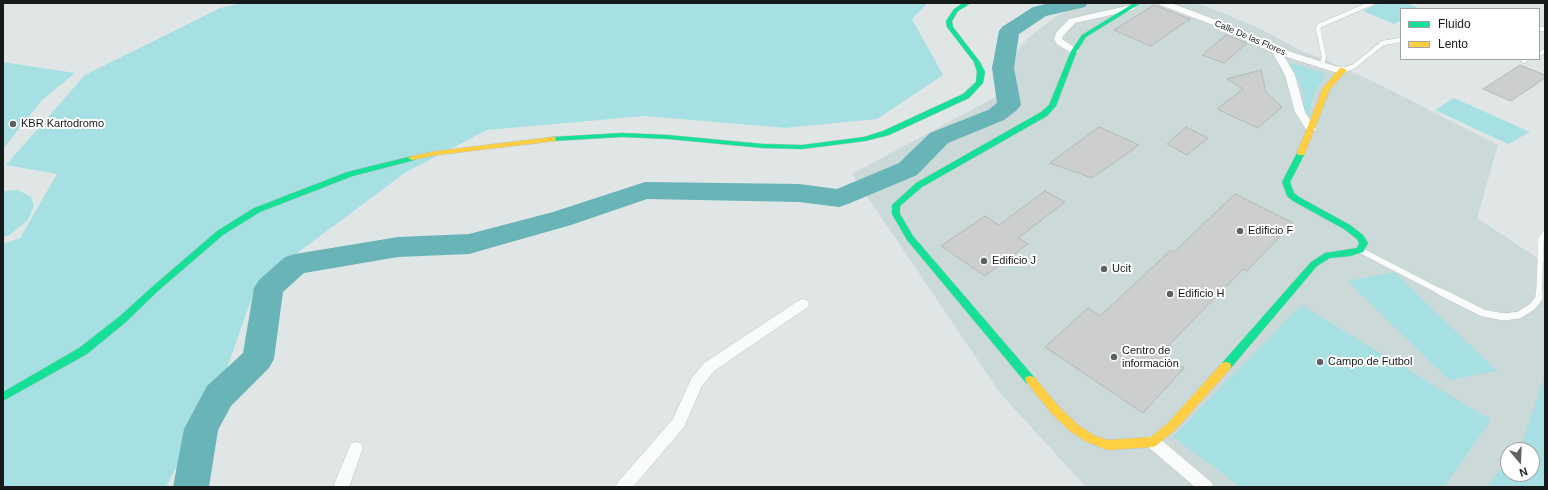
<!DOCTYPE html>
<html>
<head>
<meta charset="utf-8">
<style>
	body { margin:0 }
	#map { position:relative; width:1548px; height:490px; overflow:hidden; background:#e0e6e6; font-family:Helvetica,sans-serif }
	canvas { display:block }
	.frame { position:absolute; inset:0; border:4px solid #161a1a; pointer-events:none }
	.legend { position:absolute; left:1400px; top:8px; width:140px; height:52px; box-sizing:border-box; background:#fff; border:1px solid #a2a3a3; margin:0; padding:5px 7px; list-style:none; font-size:12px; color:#161a1a }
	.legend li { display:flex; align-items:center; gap:8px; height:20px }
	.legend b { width:20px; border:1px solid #a2a3a3 }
	.north { position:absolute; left:1500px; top:442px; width:40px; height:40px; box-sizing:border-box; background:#fff; border:1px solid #a2a3a3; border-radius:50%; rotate:161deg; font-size:11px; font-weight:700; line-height:16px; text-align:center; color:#161a1a }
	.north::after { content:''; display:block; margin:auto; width:14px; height:18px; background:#5d6161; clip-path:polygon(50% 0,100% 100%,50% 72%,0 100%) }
</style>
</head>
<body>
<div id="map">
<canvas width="1548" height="490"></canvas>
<div class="frame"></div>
<ul class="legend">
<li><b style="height:5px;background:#16e098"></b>Fluido</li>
<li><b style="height:5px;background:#ffcf43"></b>Lento</li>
</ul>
<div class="north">N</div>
</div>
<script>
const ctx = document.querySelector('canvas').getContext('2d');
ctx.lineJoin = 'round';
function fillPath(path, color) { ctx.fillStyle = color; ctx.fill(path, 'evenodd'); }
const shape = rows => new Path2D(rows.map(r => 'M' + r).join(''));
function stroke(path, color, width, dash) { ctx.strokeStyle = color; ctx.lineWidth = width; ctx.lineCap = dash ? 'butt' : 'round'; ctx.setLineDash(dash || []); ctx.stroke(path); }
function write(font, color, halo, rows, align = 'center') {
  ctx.font = font + ' Helvetica,sans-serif'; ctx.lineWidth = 4; ctx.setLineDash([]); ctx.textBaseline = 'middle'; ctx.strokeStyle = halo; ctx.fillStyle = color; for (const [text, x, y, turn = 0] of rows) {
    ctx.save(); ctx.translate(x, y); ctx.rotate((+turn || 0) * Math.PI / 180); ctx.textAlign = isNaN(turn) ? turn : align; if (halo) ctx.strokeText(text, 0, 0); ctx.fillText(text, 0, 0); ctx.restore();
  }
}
const built = shape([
	[1091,3,1196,3,1211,8,1261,29,1301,51,1331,62,1382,86,1498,145,1477,218,1545,263,1545,487,1086,487,1000,393,852,174,1016,86,1012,68,1018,50,1026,40,1055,17,1080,4],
	[1508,450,1532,450,1532,474,1508,474]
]);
const green = shape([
	[241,3,928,3,912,19,943,75,877,119,785,128,645,116,487,130,406,172,257,283,227,368,166,487,3,487,3,244,20,238,57,174,6,165,85,75,220,8],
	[1379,3,1406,3,1421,9,1401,9,1401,20,1394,24,1363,11],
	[3,62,75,73,42,100,3,149],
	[1289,62,1326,74,1314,93,1308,120,1304,113,1303,91],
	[1454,98,1530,132,1508,144,1435,110],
	[18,190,31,197,34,206,28,220,11,234,3,238,3,191],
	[1394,272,1497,371,1449,380,1347,281],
	[1301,305,1491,420,1444,487,1241,487,1173,437],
	[1545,375,1545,487,1487,487,1497,473,1508,465,1508,474,1532,474,1532,450,1520,450]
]);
const river = shape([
	[1050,3,1088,3,1085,7,1046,16,1019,34,1014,68,1021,105,1017,110,1004,120,948,143,917,175,848,204,839,207,799,202,647,199,571,225,469,254,398,257,304,273,283,292,274,359,269,368,231,406,218,430,209,487,173,487,184,429,207,386,243,353,254,288,259,280,285,257,295,254,398,237,469,234,553,212,645,182,799,184,837,189,899,163,930,133,988,110,997,103,992,68,999,31,1002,27,1033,7,1050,3]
]);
const building = shape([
	[1154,5,1190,19,1151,46,1114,30,1154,5],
	[1226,35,1247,43,1224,63,1202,55,1226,35],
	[1520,65,1545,75,1545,78,1511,101,1483,89,1520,65],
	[1261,70,1266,92,1282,107,1258,128,1217,109,1243,89,1227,79,1261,70],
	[1099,127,1139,145,1092,178,1050,163,1099,127],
	[1186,127,1208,138,1187,155,1167,144,1186,127],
	[1045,191,1065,202,1018,238,1028,244,985,276,941,246,985,216,999,225,1045,191],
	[1235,194,1293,223,1247,271,1243,269,1161,353,1184,368,1143,413,1045,347,1088,308,1100,316,1171,250,1174,252,1235,194]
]);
const laneFar2 = shape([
	[1539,29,1545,29],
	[1539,54,1545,51],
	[1524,61,1526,59],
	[1322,64,1324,57,1318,28,1321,25,1372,3],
	[1343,70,1353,67,1383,43,1401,40]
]);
const laneFar1 = shape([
	[1360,250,1443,293],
	[1539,293,1541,239,1545,234]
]);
const lane = shape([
	[1441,292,1483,313,1504,317,1519,315,1532,307,1539,298,1539,292]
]);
const street = shape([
	[1159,3,1171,3,1235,27,1279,48,1335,66,1346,68,1348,70,1346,72,1334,72,1284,56,1295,75,1305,112,1316,129,1315,131,1307,131,1295,112,1285,75,1272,52,1229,31,1160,5,1159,3],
	[1131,5,1134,6,1135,8,1134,10,1075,23,1063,36,1062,39,1077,49,1079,51,1077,53,1071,53,1057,44,1054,39,1056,33,1069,19,1131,5],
	[803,299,808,301,809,304,808,307,714,371,702,386,684,427,633,487,615,487,618,482,673,419,691,379,704,363,798,301,803,299],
	[1153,436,1158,437,1211,482,1214,487,1195,487,1148,447,1146,442,1148,437,1153,436],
	[356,442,361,443,363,448,349,487,333,487,351,443,356,442]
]);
const fast = shape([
	[963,3,971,3,958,11,952,21,953,27,980,62,985,72,983,83,969,98,889,135,865,141,802,149,763,148,668,139,622,137,552,141,548,139,552,137,622,133,668,135,763,144,802,145,864,137,883,131,963,94,976,82,977,72,974,62,947,27,946,21,954,9,963,3],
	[1134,3,1141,3,1086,37,1077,51,1056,106,1047,116,922,187,900,206,900,214,913,236,1034,377,1035,380,1034,383,1030,384,1026,383,907,240,892,214,892,205,916,183,1041,112,1049,105,1071,51,1082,35,1134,3],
	[1298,151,1304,151,1305,153,1290,182,1294,193,1299,197,1350,225,1363,235,1368,243,1363,252,1350,256,1330,258,1317,266,1230,369,1226,370,1222,369,1221,366,1222,363,1311,262,1325,253,1357,248,1359,243,1357,239,1344,229,1293,201,1287,196,1282,182,1298,151],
	[412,156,415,156,416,158,415,160,353,176,260,212,223,235,158,291,126,322,87,354,3,401,3,392,79,348,120,316,152,287,217,231,254,208,347,172,412,156]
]);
const slow = shape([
	[1340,68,1343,68,1347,70,1330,89,1305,153,1304,155,1298,155,1297,153,1323,88,1340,68],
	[552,137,555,137,556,139,555,141,437,155,412,160,408,158,412,156,437,151,552,137],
	[1226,362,1230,363,1231,366,1230,369,1176,429,1157,445,1153,447,1108,450,1087,442,1070,431,1052,414,1025,380,1026,377,1030,376,1034,377,1060,408,1078,425,1095,436,1108,440,1151,437,1168,423,1222,363,1226,362]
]);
const markers = [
	[13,124,4,"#5d6161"],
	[1240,231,4,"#5d6161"],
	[984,261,4,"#5d6161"],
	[1104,269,4,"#5d6161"],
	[1170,294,4,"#5d6161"],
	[1114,357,4,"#5d6161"],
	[1320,362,4,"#5d6161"]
];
const farStreetnames = [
	["Calle De las Flores",1250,38,23]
];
const poiNames = [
	["KBR Kartodromo",21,124],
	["Edificio F",1248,231],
	["Edificio J",992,261],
	["Ucit",1112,269],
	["Edificio H",1178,294],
	["Centro de",1122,351],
	["informaciòn",1122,364],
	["Campo de Futbol",1328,362]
];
fillPath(built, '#cbd9d9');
fillPath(green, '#a7e0e2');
fillPath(river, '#68b4b6');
fillPath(building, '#cdcfce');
stroke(building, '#b7b8b7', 1);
stroke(laneFar2, '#bec2c2', 5.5);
stroke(laneFar1, '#bec2c2', 6);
stroke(lane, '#bec2c2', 8);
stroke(street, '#bec2c2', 1);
stroke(fast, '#bec2c2', 1);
stroke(slow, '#bec2c2', 1);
stroke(laneFar2, '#fafbfb', 4.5);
stroke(laneFar1, '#fafbfb', 5.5);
stroke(lane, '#fafbfb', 7);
fillPath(street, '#fafbfb');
fillPath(fast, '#16e098');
fillPath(slow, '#ffcf43');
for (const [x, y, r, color] of markers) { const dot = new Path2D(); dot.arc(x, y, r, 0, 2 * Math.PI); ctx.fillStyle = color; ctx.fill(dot); stroke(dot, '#fff', 1.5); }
write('9px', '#161a1a', '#fff', farStreetnames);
write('11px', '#161a1a', '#fff', poiNames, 'left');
</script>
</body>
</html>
